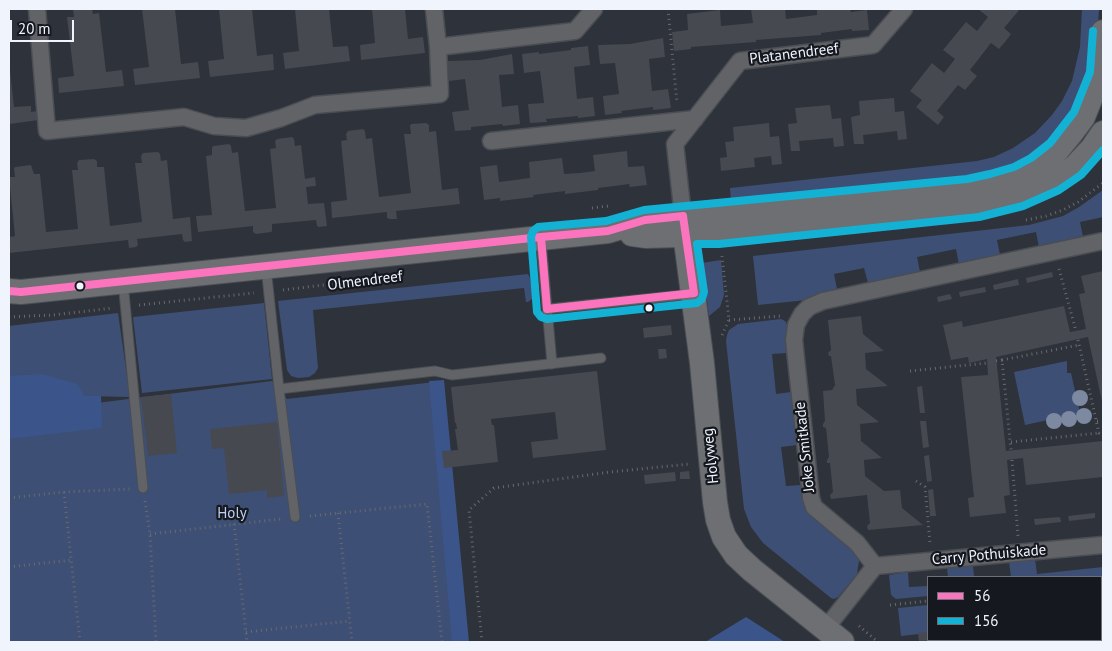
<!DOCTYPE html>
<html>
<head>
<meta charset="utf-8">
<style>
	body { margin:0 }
	#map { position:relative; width:1112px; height:651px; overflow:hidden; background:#2e323a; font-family:"PT Sans",sans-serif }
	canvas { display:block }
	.frame { position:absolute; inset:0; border:10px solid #f0f4fd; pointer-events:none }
	.legend { position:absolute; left:927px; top:576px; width:175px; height:65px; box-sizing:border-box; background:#15181e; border:1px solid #6d7077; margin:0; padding:6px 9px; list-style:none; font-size:15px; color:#f0f4fd }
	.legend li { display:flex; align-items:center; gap:10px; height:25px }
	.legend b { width:25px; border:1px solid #6d7077 }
	.scale { position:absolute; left:10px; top:20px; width:64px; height:22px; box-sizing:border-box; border:2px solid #f0f4fd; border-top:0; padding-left:6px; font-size:15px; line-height:18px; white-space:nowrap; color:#f0f4fd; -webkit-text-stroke:4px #15181e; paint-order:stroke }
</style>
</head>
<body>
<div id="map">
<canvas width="1112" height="651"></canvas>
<div class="frame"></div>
<ul class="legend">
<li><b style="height:6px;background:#fc73be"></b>56</li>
<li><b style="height:6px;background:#13b2d5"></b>156</li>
</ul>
<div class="scale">20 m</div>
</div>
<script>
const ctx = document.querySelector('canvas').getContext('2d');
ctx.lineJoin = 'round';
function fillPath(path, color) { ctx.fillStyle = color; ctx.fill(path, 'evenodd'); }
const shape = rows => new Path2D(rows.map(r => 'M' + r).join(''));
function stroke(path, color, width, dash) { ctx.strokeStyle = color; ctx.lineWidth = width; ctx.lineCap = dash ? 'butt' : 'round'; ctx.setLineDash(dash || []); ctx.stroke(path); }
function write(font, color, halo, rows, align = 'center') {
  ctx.font = font + ' "PT Sans",sans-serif'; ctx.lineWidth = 4.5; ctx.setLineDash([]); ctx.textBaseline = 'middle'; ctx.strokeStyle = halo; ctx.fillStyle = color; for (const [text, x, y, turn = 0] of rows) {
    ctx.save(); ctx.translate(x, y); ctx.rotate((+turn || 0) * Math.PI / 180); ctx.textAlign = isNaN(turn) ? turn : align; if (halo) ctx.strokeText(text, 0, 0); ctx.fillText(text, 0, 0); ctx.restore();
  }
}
const green = shape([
	[1082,9,1099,9,1096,56,1086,94,1044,150,993,177,731,201,730,188,977,161,994,157,1013,148,1035,133,1052,115,1062,101,1072,81,1080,47],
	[1103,190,1103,217,1080,222,1083,237,1039,247,1036,232,997,240,1000,255,959,264,956,249,917,257,920,272,868,283,864,268,834,274,837,289,820,293,807,300,758,305,753,256,1029,225,1063,216,1079,207],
	[721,260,724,295,720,307,709,316,702,263],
	[528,274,530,278,533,296,532,299,528,302,526,302,524,288,313,310,318,368,315,373,309,377,298,378,291,376,287,370,278,301],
	[264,303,272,379,142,393,133,317],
	[118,313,130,397,85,396,9,376,9,326],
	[781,319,785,321,788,326,786,336,787,353,772,354,776,394,791,392,797,445,781,447,786,486,801,485,805,504,809,512,815,518,856,553,859,561,857,574,838,597,834,599,831,598,763,543,751,527,744,509,726,341,727,335,729,330,738,324],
	[1067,361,1067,373,1071,373,1080,413,1025,425,1014,372],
	[272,381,287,399,435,382,460,642,9,642,9,414],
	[1035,559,1037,574,1103,567,1103,578,1009,577,1011,577,1009,562],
	[973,566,974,577,948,577,947,568],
	[908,572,909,587,928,586,928,596,896,599,891,595,889,575],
	[928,605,928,633,901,636,898,608]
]);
const forest = shape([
	[42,374,77,384,85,396,101,396,102,428,9,439,9,376],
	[444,380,469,642,452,642,429,381],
	[746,617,785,642,705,642]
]);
const building = shape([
	[73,9,92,9,93,14,99,13,106,72,122,70,124,86,59,93,58,78,74,76,67,17,74,17],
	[142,9,175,9,181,64,198,62,200,78,135,85,133,69,149,67],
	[219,9,252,9,257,56,273,54,274,70,210,77,208,61,224,59],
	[295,9,329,9,333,47,348,46,350,61,285,69,283,53,299,51],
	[372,9,405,9,408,39,423,37,425,53,361,60,360,45,375,43],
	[751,9,785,9,786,19,817,15,817,9,850,9,851,12,867,10,869,30,852,31,852,29,821,33,821,35,756,40,756,42,691,47,691,49,674,51,672,32,688,30,687,14,720,10,721,26,753,23],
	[978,9,1020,9,1004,28,1011,34,1005,42,999,49,991,43,970,70,977,76,965,90,958,85,937,111,944,117,938,125,916,107,922,100,910,91,932,63,944,73,955,59,943,50,966,22,977,31,988,17],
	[663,38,665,57,649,59,652,91,668,89,671,108,653,110,653,107,621,111,622,113,605,115,603,96,619,94,615,63,600,64,598,45,630,44],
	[588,46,590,65,574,67,577,99,593,97,595,116,578,118,578,116,546,119,547,122,530,123,528,104,544,103,542,86,540,71,524,73,522,54,539,52,539,54,571,50,571,48],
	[512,54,514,74,499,75,502,107,518,105,520,124,503,126,502,124,471,127,471,130,455,131,452,112,469,110,465,79,449,81,447,61,480,60],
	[9,70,10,70,14,107,31,106,31,112,38,111,39,120,9,124],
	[894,98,895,112,904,111,907,139,898,140,897,131,863,135,864,144,854,144,851,117,860,115,859,101],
	[830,105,832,119,841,118,844,146,834,147,833,138,799,141,800,151,791,151,788,124,797,123,795,108],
	[426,123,429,125,429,132,436,131,442,190,458,188,460,204,396,211,397,219,390,219,387,218,387,212,332,218,331,202,347,200,341,141,347,140,346,134,348,131,363,129,365,131,366,139,372,138,379,197,411,193,404,134,411,134,410,126,411,124],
	[769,123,770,137,779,136,782,164,772,165,771,156,754,158,755,167,721,171,720,158,727,157,725,142,734,141,733,127],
	[292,137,294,139,295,146,301,145,305,179,315,177,316,186,306,187,308,204,324,203,327,226,319,227,317,226,316,220,272,224,272,231,271,232,256,234,253,232,253,226,198,232,196,216,212,215,206,156,212,155,212,148,213,146,229,144,231,146,232,153,238,152,245,211,276,208,270,149,276,148,275,141,277,139],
	[627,151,628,167,644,166,647,185,630,187,629,184,614,186,598,188,598,190,565,194,565,191,533,195,534,197,500,201,500,198,484,200,480,167,497,165,499,182,515,180,530,178,529,162,562,158,564,174,580,173,595,171,593,155],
	[158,152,160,154,161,161,167,160,173,219,190,217,192,241,185,242,183,240,182,234,137,239,138,245,136,247,129,248,128,240,9,253,9,237,15,236,9,177,15,177,14,169,15,167,31,165,34,174,40,174,46,232,78,229,72,170,78,170,77,163,79,160,94,159,97,161,97,167,104,167,110,226,142,222,135,163,142,163,141,156,143,153],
	[1103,271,1103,406,1088,337,996,357,1006,451,1103,441,1103,477,1026,485,1023,458,1007,460,1010,495,1004,496,1006,513,970,517,968,498,974,497,961,377,988,375,987,359,969,363,968,357,951,360,943,325,962,321,963,327,1064,306,1070,332,1086,329,1079,294,1085,293,1081,276],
	[1052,272,1053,277,1027,283,1026,278],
	[1018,279,1019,285,994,290,993,285],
	[985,287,986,292,960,297,959,292],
	[950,294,952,299,938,302,937,297],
	[861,316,863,334,884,351,865,353,866,369,888,386,856,389,857,405,879,422,860,424,861,441,882,458,864,460,865,476,884,491,900,490,902,508,923,525,868,530,867,526,870,523,867,495,831,499,830,495,833,492,830,463,827,463,827,460,829,457,826,428,823,427,823,424,825,421,823,391,832,390,835,385,831,356,829,356,828,353,831,350,828,320],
	[671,325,672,335,644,338,643,328],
	[658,349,666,349,667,358,659,359],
	[597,371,606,450,533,458,531,442,558,439,555,412,491,419,492,425,494,425,498,462,444,468,442,451,458,450,455,429,457,429,456,423,455,423,451,387],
	[922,386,925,413,920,413,917,387],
	[171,394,177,453,148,456,141,397],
	[920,421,926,421,929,447,923,448],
	[277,422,284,496,267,498,267,490,229,494,224,448,212,449,210,429],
	[929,455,932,481,927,482,924,456],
	[689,471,690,479,680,479,680,472],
	[675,472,676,481,645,484,644,475],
	[933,489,936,516,930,516,928,490],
	[1095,513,1095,518,1069,521,1068,516],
	[1060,517,1061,522,1035,525,1034,519],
	[928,632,928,640,935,640,935,641,919,642,918,633]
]);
const path = shape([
	[668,9,677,103],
	[592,208,608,206],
	[1026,220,1046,216,1063,210,1078,202,1103,183],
	[1059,269,1076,331],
	[283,290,331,284],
	[139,305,254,293],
	[9,317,53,315,113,308],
	[729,320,781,316],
	[722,335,729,320,722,256],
	[1078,340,1099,433,1103,432],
	[1002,360,1079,345],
	[996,361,1002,360,1011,450],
	[910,371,987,363],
	[1097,421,1103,421],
	[1011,442,1099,433],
	[1012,460,1018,536],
	[916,481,925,487,930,543],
	[64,492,80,642],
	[9,498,64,492,130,489],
	[145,501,150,534,156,642],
	[338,513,352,642],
	[310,516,427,504,442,642],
	[234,524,247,642],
	[150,534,281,519],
	[9,567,71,560],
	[1101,582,1103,582],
	[890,605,928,601],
	[859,626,878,642],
	[246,632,350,621],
	[482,642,469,510,494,488,610,472,689,464]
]);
const lane = shape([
	[541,240,552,364],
	[266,267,279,389,435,371,452,375,601,358],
	[123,282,143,488],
	[547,309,693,294],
	[279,389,295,517]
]);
const street = shape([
	[37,9,47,131,184,117,214,126,246,128,281,118,315,105,440,94,438,47,434,9],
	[438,47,575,31,594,9],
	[491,141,695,119],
	[683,216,675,144,740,61,873,45,904,9],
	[875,566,1103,545],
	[826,628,875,566,857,543,814,507,811,498,794,340,796,325,802,314,809,307,823,301,1103,241]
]);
const secondary = shape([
	[683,218,702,363,715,502,718,520,724,537,736,555,752,570,842,642],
	[632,234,646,236,718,234,977,207,1020,197,1054,181,1075,167,1092,149,1103,133],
	[9,291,21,292,608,231,645,220,968,189,993,184,1018,176,1037,166,1057,150,1071,133,1083,117,1100,74,1103,32]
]);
const bus1 = shape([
	[683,216,694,293,547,309,541,237,608,231,645,220,683,216],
	[9,291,21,292,541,237]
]);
const bus2 = shape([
	[1093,31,1090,72,1074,112,1050,143,1031,158,1014,167,990,174,967,179,644,210,606,221,538,227,533,231,531,237,537,312,541,317,547,319,697,303,702,299,704,292,697,244,719,244,979,217,1023,206,1059,190,1081,175,1103,150]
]);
const trees = [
	[1080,398],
	[1084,416],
	[1069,419],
	[1054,421]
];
const markers = [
	[80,286,4.5,"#f0f4fd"],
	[649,308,4.5,"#f0f4fd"]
];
const streetNames = [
	["Platanendreef",794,54,-7],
	["Olmendreef",365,281,-7],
	["Joke Smitkade",805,447,-96],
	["Holyweg",711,456,-96],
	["Carry Pothuiskade",989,555,-5]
];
const parkNames = [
	["Holy",232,514]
];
fillPath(green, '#3e4f75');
fillPath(forest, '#3b548a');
fillPath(building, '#464950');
stroke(lane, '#4a4e54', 11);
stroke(street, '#4a4e54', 19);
stroke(secondary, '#4a4e54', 26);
stroke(path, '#686a6e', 3, [1, 4]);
stroke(lane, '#626367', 9);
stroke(street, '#626367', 16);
stroke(secondary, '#6d6f73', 24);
stroke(bus1, '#fc73be', 8);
stroke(bus2, '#13b2d5', 8);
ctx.fillStyle = '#7d89a1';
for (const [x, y] of trees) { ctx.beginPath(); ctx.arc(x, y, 8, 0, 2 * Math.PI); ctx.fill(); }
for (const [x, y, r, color] of markers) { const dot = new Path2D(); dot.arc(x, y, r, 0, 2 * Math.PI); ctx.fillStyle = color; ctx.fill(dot); stroke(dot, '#15181e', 2); }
write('15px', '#f0f4fd', '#15181e', streetNames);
write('15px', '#bed0f5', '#15181e', parkNames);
</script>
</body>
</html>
